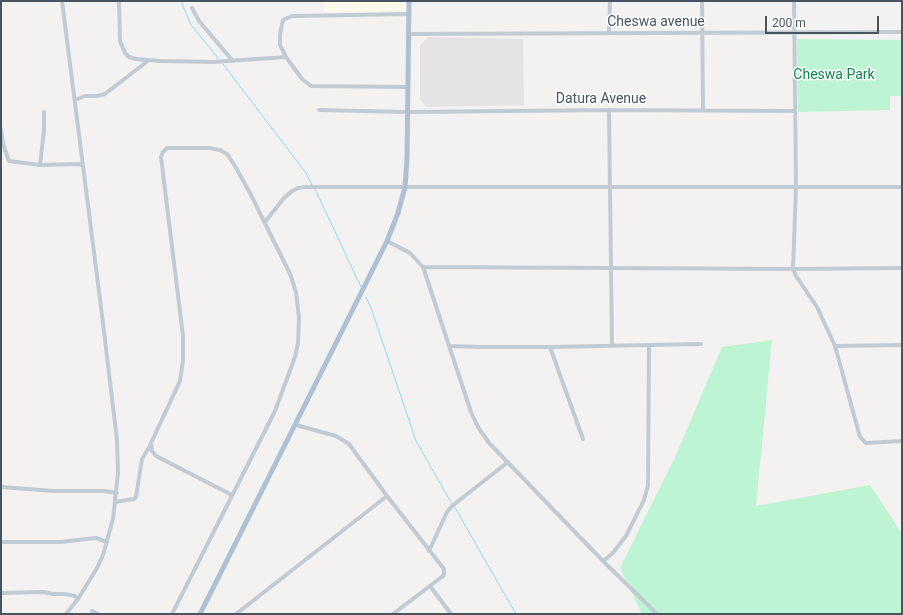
<!DOCTYPE html>
<html>
<head>
<meta charset="utf-8">
<style>
	body { margin:0 }
	#map { position:relative; width:903px; height:615px; overflow:hidden; background:#f4f1f1; font-family:Roboto,sans-serif }
	canvas { display:block }
	.frame { position:absolute; inset:0; border:2px solid #475461; pointer-events:none }
	.scale { position:absolute; left:765px; top:16px; width:114px; height:18px; box-sizing:border-box; border:2px solid #475461; border-top:0; padding-left:5px; font-size:12px; line-height:14px; white-space:nowrap; color:#475461; -webkit-text-stroke:3px #fff; paint-order:stroke }
</style>
</head>
<body>
<div id="map">
<canvas width="903" height="615"></canvas>
<div class="frame"></div>
<div class="scale">200 m</div>
</div>
<script>
const ctx = document.querySelector('canvas').getContext('2d');
ctx.lineJoin = 'round';
function fillPath(path, color) { ctx.fillStyle = color; ctx.fill(path, 'evenodd'); }
const shape = rows => new Path2D(rows.map(r => 'M' + r).join(''));
function stroke(path, color, width, dash) { ctx.strokeStyle = color; ctx.lineWidth = width; ctx.lineCap = dash ? 'butt' : 'round'; ctx.setLineDash(dash || []); ctx.stroke(path); }
function write(font, color, halo, rows, align = 'center') {
  ctx.font = font + ' Roboto,sans-serif'; ctx.lineWidth = 3; ctx.setLineDash([]); ctx.textBaseline = 'middle'; ctx.strokeStyle = halo; ctx.fillStyle = color; for (const [text, x, y, turn = 0] of rows) {
    ctx.save(); ctx.translate(x, y); ctx.rotate((+turn || 0) * Math.PI / 180); ctx.textAlign = isNaN(turn) ? turn : align; if (halo) ctx.strokeText(text, 0, 0); ctx.fillText(text, 0, 0); ctx.restore();
  }
}
const commercial = shape([
	[324,1,406,1,406,11,324,12]
]);
const education = shape([
	[428,37,523,39,524,105,426,107,420,99,420,45]
]);
const green = shape([
	[797,39,902,40,902,96,890,96,890,110,798,112],
	[772,340,756,506,870,485,902,534,902,614,642,614,620,568,676,455,722,347]
]);
const stream = shape([
	[181,1,191,25,219,59],
	[223,64,306,173,312,185],
	[315,189,361,287],
	[366,297,371,308,416,441,452,504],
	[454,506,516,614]
]);
const minor = shape([
	[62,1,103,323,117,440,118,473,113,519,103,555,97,568,78,599,66,614],
	[119,1,120,41,125,53,129,57,136,59,160,61,214,62,286,57],
	[702,1,703,110],
	[794,1,796,187,793,269,796,276,817,307,835,346,860,437,866,443,902,441],
	[192,8,199,21,232,60],
	[609,33,610,1],
	[409,34,902,32],
	[408,87,311,86,302,79,286,57,280,45,280,34,283,20,292,16,409,14],
	[75,100,85,96,97,96,105,94,149,60],
	[319,110,408,112,609,110,795,111],
	[609,110,612,346],
	[1,129,3,144,9,161,40,165,80,164,83,166],
	[40,165,44,130,44,112],
	[265,222,284,198,292,191,298,188,305,187,902,187],
	[387,241,410,253,423,267,471,412,478,427,489,443,603,561,657,614],
	[423,267,793,269,902,268],
	[450,346,482,347,550,347,701,344],
	[835,346,902,345],
	[550,347,583,439],
	[296,425,336,436,349,444,387,496,444,569,444,574,443,576,393,614],
	[1,487,54,491,104,491,117,493],
	[115,502,134,499,136,497,142,459,151,444],
	[1,542,60,542,96,538,107,542],
	[429,551,447,512,452,506,508,462],
	[603,561,612,554,626,536,644,500,648,485,649,345],
	[430,586,451,614],
	[1,593,43,592,53,594,65,594,75,596,78,599],
	[92,611,98,614],
	[172,614,275,411,295,357,298,343,299,317,296,293,291,276,251,195,235,166,227,154,220,150,209,148,167,148,163,152,161,157,183,336,183,360,180,381,151,443,152,451,156,456,232,495],
	[236,614,387,496]
]);
const major = shape([
	[200,614,340,335,387,241,398,213,405,187,407,159,409,1]
]);
const streetNames = [
	["Cheswa avenue",656,22],
	["Datura Avenue",601,99]
];
const parkNames = [
	["Cheswa Park",834,75]
];
fillPath(commercial, '#fef9eb');
fillPath(education, '#e5e2e3');
fillPath(green, '#bdf4d3');
stroke(stream, '#86dbf5', 1);
stroke(minor, '#c1cbd4', 4);
stroke(major, '#afc0d2', 5);
write('14px', '#475461', '#fff', streetNames);
write('14px', '#0e854d', '#fff', parkNames);
</script>
</body>
</html>
